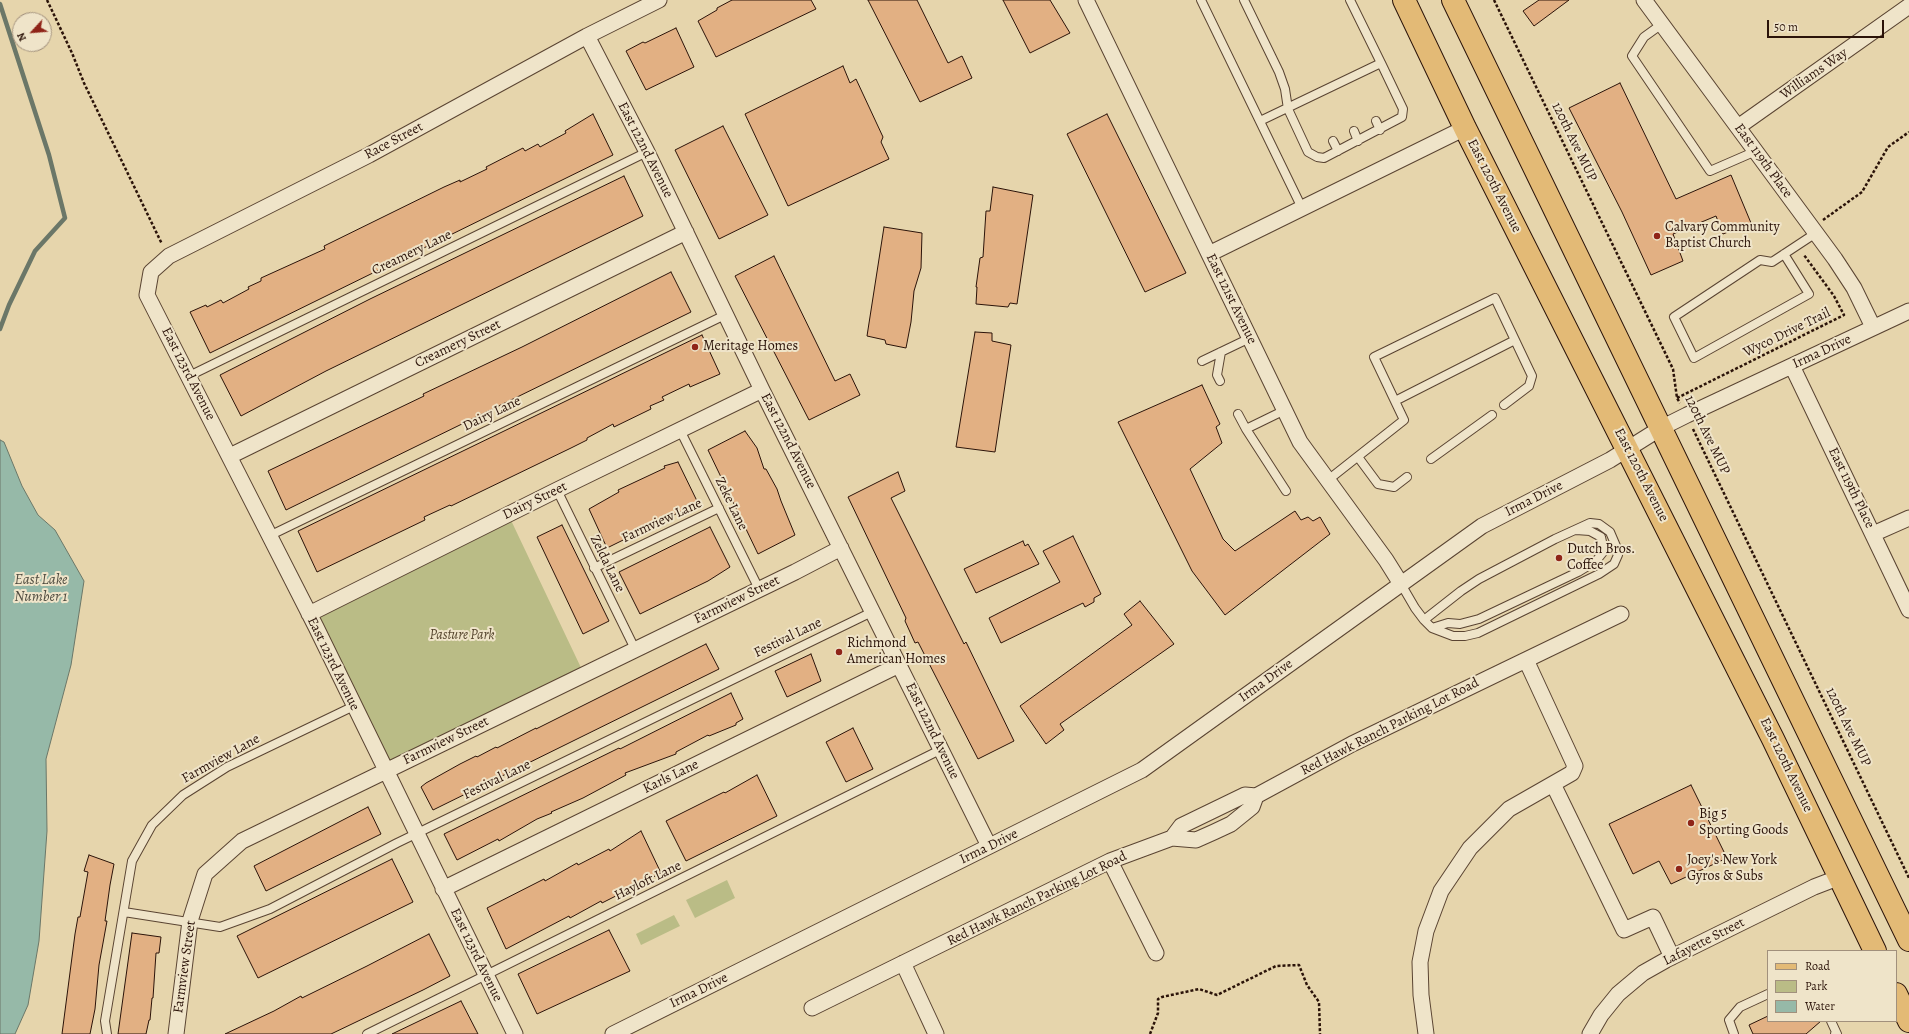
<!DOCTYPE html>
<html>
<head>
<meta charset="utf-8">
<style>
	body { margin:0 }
	#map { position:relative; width:1909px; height:1034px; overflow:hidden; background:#e6d5ac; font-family:Alegreya,serif }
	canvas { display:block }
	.legend { position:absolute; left:1767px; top:950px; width:130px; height:72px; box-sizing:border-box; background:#efe4c9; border:1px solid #a1907c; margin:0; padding:5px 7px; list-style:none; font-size:12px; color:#2b1309 }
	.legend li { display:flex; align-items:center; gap:8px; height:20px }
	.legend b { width:20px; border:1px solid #a1907c }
	.north { position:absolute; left:12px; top:12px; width:40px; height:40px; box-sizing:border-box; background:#efe4c9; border:1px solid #a1907c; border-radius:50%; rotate:244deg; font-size:11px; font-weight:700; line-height:16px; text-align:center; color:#2b1309 }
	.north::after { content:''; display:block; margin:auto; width:14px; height:18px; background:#8f2418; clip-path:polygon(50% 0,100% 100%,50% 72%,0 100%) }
	.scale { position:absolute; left:1767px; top:20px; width:117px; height:18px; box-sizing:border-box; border:2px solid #2b1309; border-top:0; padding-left:5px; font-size:12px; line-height:14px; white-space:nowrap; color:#2b1309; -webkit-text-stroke:3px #efe4c9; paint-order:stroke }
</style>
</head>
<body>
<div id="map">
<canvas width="1909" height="1034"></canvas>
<ul class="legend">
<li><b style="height:5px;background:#e3ba76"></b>Road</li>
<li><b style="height:11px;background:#babc86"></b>Park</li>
<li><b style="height:11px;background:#96b9a8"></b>Water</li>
</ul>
<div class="north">N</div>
<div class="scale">50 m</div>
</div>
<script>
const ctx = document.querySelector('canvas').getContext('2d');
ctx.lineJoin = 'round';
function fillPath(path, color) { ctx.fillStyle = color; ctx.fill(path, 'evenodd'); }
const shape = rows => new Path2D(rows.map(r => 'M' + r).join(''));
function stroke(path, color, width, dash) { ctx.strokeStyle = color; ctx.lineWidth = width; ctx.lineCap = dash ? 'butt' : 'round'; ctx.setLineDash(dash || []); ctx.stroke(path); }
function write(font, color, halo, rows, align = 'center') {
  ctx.font = font + ' Alegreya,serif'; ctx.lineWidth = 4; ctx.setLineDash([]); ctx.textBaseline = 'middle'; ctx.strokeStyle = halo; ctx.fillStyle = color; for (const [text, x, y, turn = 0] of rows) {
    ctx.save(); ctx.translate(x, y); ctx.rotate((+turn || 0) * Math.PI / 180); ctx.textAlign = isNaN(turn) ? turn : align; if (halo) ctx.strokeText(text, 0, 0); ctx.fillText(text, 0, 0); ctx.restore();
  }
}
const green = shape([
	[508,514,584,674,387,771,309,614],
	[727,880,735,898,695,918,686,900],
	[674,915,680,926,641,945,636,934]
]);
const water = shape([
	[0,440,4,442,22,486,38,515,55,530,84,581,71,665,46,759,47,831,39,941,28,1005,15,1034,0,1034,0,440]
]);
const stream = shape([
	[0,4,49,155,65,218,35,251,9,305,0,329]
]);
const building = shape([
	[732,0,811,0,816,9,716,57,698,21,717,10,717,8,732,0],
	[868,0,917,0,948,63,962,56,972,78,920,102,868,0],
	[1003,0,1050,0,1070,33,1030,53,1003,0],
	[1539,0,1569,0,1534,26,1523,11,1539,0],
	[676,28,694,67,646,90,626,51,643,42,645,43,676,28],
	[843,66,850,83,856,79,883,137,881,142,889,159,788,206,745,114,843,66],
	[1620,83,1676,199,1731,175,1751,223,1723,234,1716,216,1673,234,1683,261,1651,275,1622,212,1569,108,1620,83],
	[593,114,613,155,210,353,190,312,206,305,207,307,221,300,223,303,249,289,248,287,261,281,261,278,325,249,324,246,444,187,460,180,460,182,487,169,486,167,523,148,525,151,538,144,540,147,566,133,565,131,593,114],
	[1107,114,1186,273,1145,292,1067,134,1107,114],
	[723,126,768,215,719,239,675,150,723,126],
	[624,176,643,216,326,371,241,416,220,375,370,299,624,176],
	[993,187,1033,195,1017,304,1010,303,1008,307,976,304,977,287,976,287,980,258,983,257,986,211,990,211,993,187],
	[884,227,922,233,921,268,914,291,911,322,906,348,886,344,885,340,867,336,884,227],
	[774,256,835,381,850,374,860,395,809,420,735,276,774,256],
	[671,272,691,312,286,510,268,471,424,396,423,394,522,347,671,272],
	[975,332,992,333,992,341,1011,345,995,452,956,447,975,332],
	[702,335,720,374,690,387,689,384,662,397,664,400,650,406,651,409,614,427,613,424,587,438,587,440,571,448,451,506,450,505,424,517,425,520,317,572,298,531,702,335],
	[1202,385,1220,424,1216,427,1222,443,1190,469,1223,539,1235,551,1295,511,1301,520,1308,517,1313,521,1320,517,1330,534,1225,615,1192,571,1118,422,1202,385],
	[745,431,757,448,764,469,766,469,777,489,781,501,795,535,758,554,708,450,745,431],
	[678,462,698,503,607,548,589,509,619,492,618,490,665,468,664,466,678,462],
	[898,472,905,491,891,498,964,644,966,642,1014,741,978,759,918,642,915,643,905,621,906,618,848,497,898,472],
	[562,525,609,621,583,634,537,537,562,525],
	[710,527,730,567,708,581,640,614,619,572,710,527],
	[1073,536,1101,594,1094,598,1094,602,1085,607,1083,603,1001,643,989,618,1060,582,1043,551,1073,536],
	[1023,541,1025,546,1028,544,1039,564,976,593,964,569,1023,541],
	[1140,601,1174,644,1060,724,1064,730,1046,744,1020,706,1132,625,1124,614,1140,601],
	[706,644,719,669,433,810,421,787,426,783,460,764,476,756,477,757,496,747,497,748,536,728,536,729,706,644],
	[811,654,821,681,787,697,775,671,811,654],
	[731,693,743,719,736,723,736,725,709,736,708,735,676,752,676,754,625,773,626,775,583,798,551,812,552,813,537,819,499,841,498,839,457,860,444,834,619,748,620,749,731,693],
	[853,728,873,769,846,782,826,742,853,728],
	[757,775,777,816,686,861,666,821,724,792,725,793,757,775],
	[1691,785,1727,858,1671,884,1659,861,1633,874,1609,824,1691,785],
	[368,807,381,834,266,891,254,866,368,807],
	[641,831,661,873,602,903,601,901,570,918,569,916,506,949,487,908,544,879,545,881,577,863,578,865,609,849,610,851,641,831],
	[89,855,114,864,110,885,105,921,107,921,99,965,95,1009,90,1034,62,1034,75,934,78,917,80,917,88,872,84,871,89,855],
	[392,859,413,902,258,978,237,936,392,859],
	[609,930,630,971,537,1014,518,974,609,930],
	[132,933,161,937,159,953,156,953,153,998,152,998,150,1020,149,1020,146,1034,118,1034,132,933],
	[429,934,450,976,423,990,331,1034,225,1034,274,1011,301,996,302,998,367,966,429,934],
	[461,1001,478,1034,392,1034,440,1011,461,1001],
	[1768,1016,1768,1021,1821,1021,1806,1034,1753,1034,1749,1025,1768,1016]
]);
const path = shape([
	[47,0,72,53,84,83,162,244],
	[1494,0,1673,369,1677,398,1680,403],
	[1823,220,1862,192,1888,147,1909,132],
	[1677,398,1844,315,1834,296,1804,255],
	[1693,429,1909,878],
	[1150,1034,1158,1013,1158,999,1162,997,1199,989,1217,995,1276,966,1299,965,1307,985,1319,1002,1320,1034]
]);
const service = shape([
	[1201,0,1302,208],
	[1244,0,1279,72,1285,89,1288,109,1308,152,1317,157,1324,158,1402,117,1403,109,1381,63],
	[1662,24,1644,37,1632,56,1710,171,1756,151],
	[1260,121,1381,63,1350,0],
	[1376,121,1380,130],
	[1354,131,1358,141],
	[1333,141,1338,151],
	[1784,254,1809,294,1694,358,1674,317,1760,260,1772,262,1816,233],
	[1202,361,1250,338],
	[189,376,647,152],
	[1220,381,1217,375,1221,352],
	[1395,401,1515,340],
	[1238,414,1246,429,1285,410],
	[1246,429,1286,491],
	[680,430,759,589],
	[1358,457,1378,484,1394,487,1407,477],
	[1431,459,1492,415],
	[1328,480,1404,420,1374,357,1495,298,1532,376,1529,386,1504,405],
	[557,490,635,649],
	[269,536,725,315],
	[594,568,719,508],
	[1401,584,1415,608,1424,620,1432,628,1453,636,1465,636,1478,633,1599,574,1614,564,1618,555,1616,546,1610,532,1599,524,1590,523,1555,539,1479,579,1461,591,1424,620],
	[1432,628,1448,623,1460,624,1479,619,1578,572,1596,561,1604,551,1601,537,1590,531,1576,530],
	[124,912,220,927,270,909,397,843,872,612],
	[1831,1021,1837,1034,1835,1034],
	[107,1034,105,1021,132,861,152,825,183,795,227,767,354,706],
	[367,1034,940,750],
	[1734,1034,1729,1020,1740,1007,1768,994]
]);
const minor = shape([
	[1086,0,1300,442,1386,560,1401,584],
	[1644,0,1835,259,1854,288,1873,327],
	[587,36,647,152,762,390,989,846],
	[1738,127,1909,6],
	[1209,254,1465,128],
	[1792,366,1909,610],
	[230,456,686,232],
	[1873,534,1909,518],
	[309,614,557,490,762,390],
	[1553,784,1624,930,1653,917,1672,957],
	[1172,838,1181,826,1245,795,1256,796,1352,744,1621,614],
	[1110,861,1156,953],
	[443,889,899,665],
	[903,963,936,1034],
	[812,1008,1110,861,1172,838,1196,840,1214,832,1231,824,1252,807,1256,796],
	[176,1034,190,921,205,874,242,841,795,572,841,548],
	[515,1034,316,627,147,295,151,272,169,256,369,155,587,36,659,0],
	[613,1034,1142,770,1482,526,1610,460,1661,428,1687,415,1909,311],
	[1426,1034,1421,995,1420,962,1426,931,1441,891,1470,848,1509,809,1572,773,1575,766,1526,660],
	[1590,1034,1601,1015,1618,994,1643,973,1666,960,1814,887,1840,877]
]);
const primary = shape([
	[1404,0,1465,128,1773,739,1875,951],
	[1453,0,1909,940],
	[1896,994,1909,1021]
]);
const markers = [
	[1657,236,4,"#8f2418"],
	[695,347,4,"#8f2418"],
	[1559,558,4,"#8f2418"],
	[839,652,4,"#8f2418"],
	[1691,823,4,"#8f2418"],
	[1679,869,4,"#8f2418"]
];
const streetNames = [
	["Williams Way",1814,74,-35],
	["Race Street",394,141,-28],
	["120th Ave MUP",1574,142,64],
	["East 122nd Avenue",645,150,63],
	["East 119th Place",1763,161,54],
	["East 120th Avenue",1494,186,63],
	["Creamery Lane",412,253,-26],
	["East 121st Avenue",1231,299,64],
	["Wyco Drive Trail",1787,333,-26],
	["Creamery Street",458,344,-26],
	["Irma Drive",1822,352,-25],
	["East 123rd Avenue",188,374,63],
	["Dairy Lane",492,414,-26],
	["120th Ave MUP",1707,435,64],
	["East 122nd Avenue",788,441,63],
	["East 120th Avenue",1641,475,63],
	["East 119th Place",1851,488,64],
	["Irma Drive",1534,499,-27],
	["Dairy Street",535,501,-26],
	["Zeke Lane",731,504,64],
	["Farmview Lane",662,521,-25],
	["Zelda Lane",607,564,64],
	["Farmview Street",737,600,-26],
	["Festival Lane",788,638,-26],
	["East 123rd Avenue",333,664,64],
	["Irma Drive",1266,681,-36],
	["Red Hawk Ranch Parking Lot Road",1390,727,-27],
	["120th Ave MUP",1848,727,64],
	["East 122nd Avenue",932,731,64],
	["Farmview Street",446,741,-26],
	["Farmview Lane",221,759,-29],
	["East 120th Avenue",1786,765,64],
	["Karls Lane",671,777,-26],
	["Festival Lane",497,780,-26],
	["Irma Drive",989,847,-26],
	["Hayloft Lane",648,881,-26],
	["Red Hawk Ranch Parking Lot Road",1037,899,-26],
	["Lafayette Street",1704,942,-27],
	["East 123rd Avenue",476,955,64],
	["Farmview Street",185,967,-82],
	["Irma Drive",699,991,-26]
];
const poiNames = [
	["Calvary Community",1665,228],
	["Baptist Church",1665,244],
	["Meritage Homes",703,347],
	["Dutch Bros.",1567,550],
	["Coffee",1567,566],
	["Richmond",847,644],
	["American Homes",847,660],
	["Big 5",1699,815],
	["Sporting Goods",1699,831],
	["Joey's New York",1687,861],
	["Gyros & Subs",1687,877]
];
const parkNames = [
	["Pasture Park",462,636]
];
const waterNames = [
	["East Lake",41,580],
	["Number 1",41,597]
];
fillPath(green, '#babc86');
fillPath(water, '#96b9a8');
stroke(water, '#6b7768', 1);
stroke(stream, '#6b7768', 4.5);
fillPath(building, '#e2b083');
stroke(building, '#2b1309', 1);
stroke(service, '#5a4432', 10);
stroke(minor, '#5a4432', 17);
stroke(primary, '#2b1309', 24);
stroke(path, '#2b1309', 2.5, [3, 2]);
stroke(service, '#efe4c9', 8);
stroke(minor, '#efe4c9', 15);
stroke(primary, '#e3ba76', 22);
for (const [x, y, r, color] of markers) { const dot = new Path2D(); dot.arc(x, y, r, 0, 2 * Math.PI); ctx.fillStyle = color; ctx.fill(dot); stroke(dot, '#efe4c9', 1.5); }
write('14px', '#2b1309', '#efe4c9', streetNames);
write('14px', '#2b1309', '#efe4c9', poiNames, 'left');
write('italic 14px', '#56462e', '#efe4c9', parkNames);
write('italic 15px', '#504d41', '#efe4c9', waterNames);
</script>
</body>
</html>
